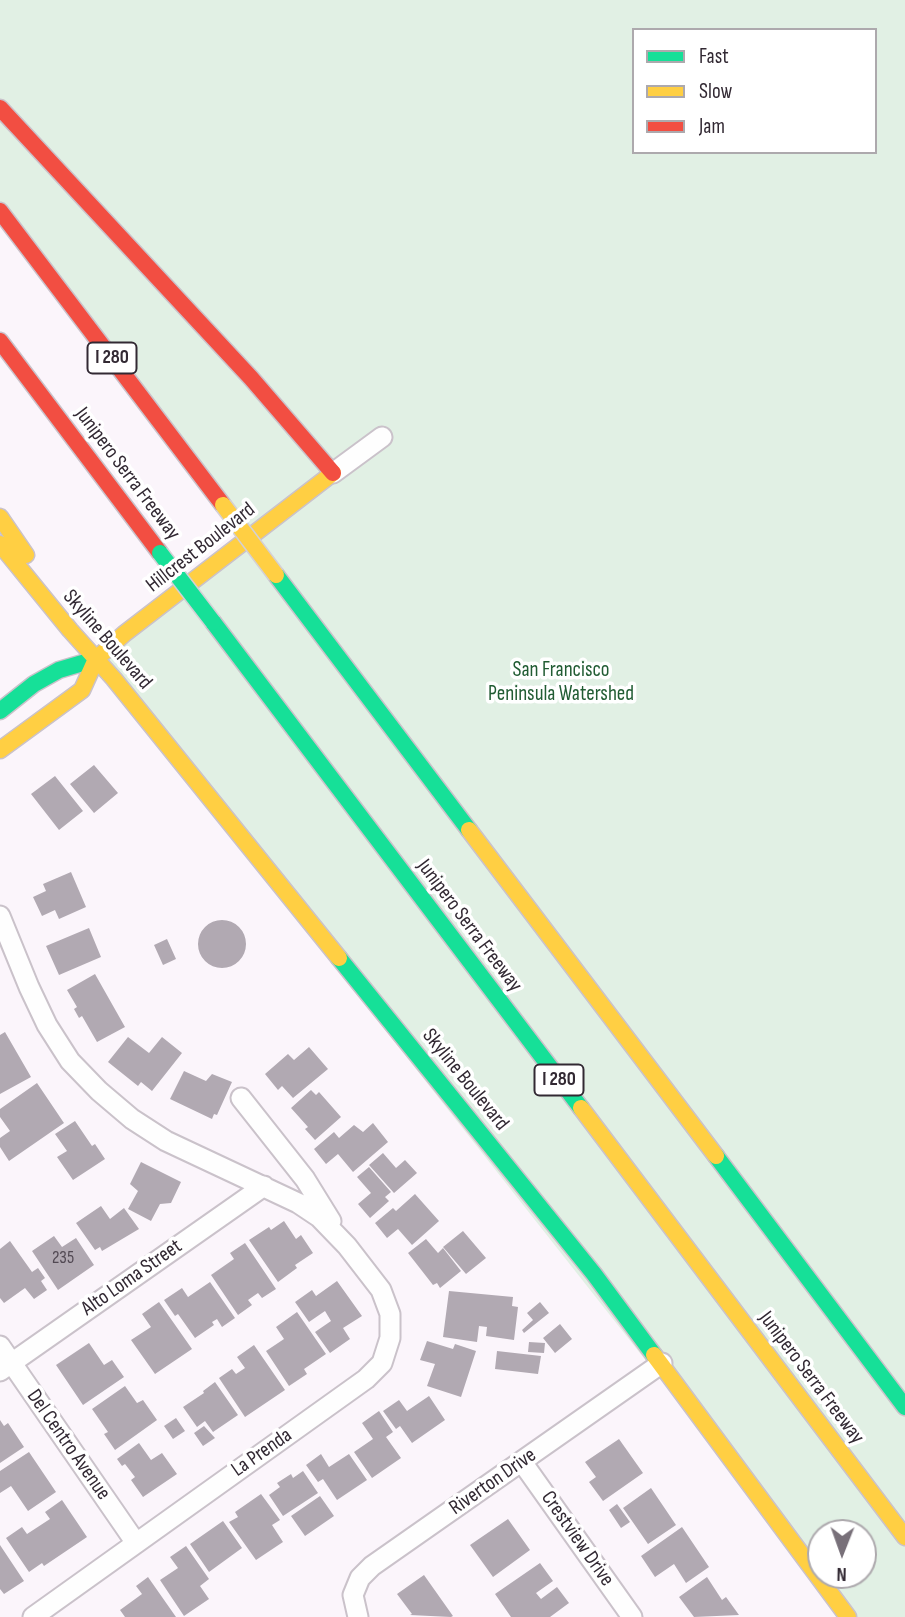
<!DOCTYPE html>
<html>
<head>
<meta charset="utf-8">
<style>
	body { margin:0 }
	#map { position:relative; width:905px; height:1617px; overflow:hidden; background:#fbf5fb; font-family:"Sofia Sans Condensed",sans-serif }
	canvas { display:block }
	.legend { position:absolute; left:632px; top:28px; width:245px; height:126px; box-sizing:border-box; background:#fff; border:2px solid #ada9ad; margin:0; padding:9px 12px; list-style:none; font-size:21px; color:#322933 }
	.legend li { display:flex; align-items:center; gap:14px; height:35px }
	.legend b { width:35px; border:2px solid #ada9ad }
	.north { position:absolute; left:807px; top:1519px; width:70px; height:70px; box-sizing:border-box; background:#fff; border:2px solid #ada9ad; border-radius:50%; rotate:181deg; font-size:19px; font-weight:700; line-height:28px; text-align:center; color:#322933 }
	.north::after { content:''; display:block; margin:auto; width:24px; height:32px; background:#787079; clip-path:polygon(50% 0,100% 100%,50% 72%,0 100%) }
</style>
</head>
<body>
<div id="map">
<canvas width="905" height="1617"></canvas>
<ul class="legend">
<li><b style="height:9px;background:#16e098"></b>Fast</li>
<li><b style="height:9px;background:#ffcf43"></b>Slow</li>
<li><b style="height:9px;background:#f24e42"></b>Jam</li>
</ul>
<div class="north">N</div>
</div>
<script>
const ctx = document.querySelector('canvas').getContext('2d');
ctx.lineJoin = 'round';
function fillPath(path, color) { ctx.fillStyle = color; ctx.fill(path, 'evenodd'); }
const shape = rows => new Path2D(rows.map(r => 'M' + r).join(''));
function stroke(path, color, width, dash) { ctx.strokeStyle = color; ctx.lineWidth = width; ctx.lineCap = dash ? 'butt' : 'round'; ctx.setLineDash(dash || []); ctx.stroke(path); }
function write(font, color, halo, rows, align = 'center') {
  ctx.font = font + ' "Sofia Sans Condensed",sans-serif'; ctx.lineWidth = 7; ctx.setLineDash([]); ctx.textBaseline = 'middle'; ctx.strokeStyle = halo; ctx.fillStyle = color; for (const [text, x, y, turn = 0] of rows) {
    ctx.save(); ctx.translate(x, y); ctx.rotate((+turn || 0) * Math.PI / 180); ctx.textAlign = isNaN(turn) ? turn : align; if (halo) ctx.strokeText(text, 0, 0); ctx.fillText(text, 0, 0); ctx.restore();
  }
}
const green = shape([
	[0,0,905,0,905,1617,848,1617,91,657,248,538,0,211],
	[634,30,875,30,875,152,634,152],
	[821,1533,863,1533,863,1575,821,1575]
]);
const building = shape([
	[94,765,118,793,94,813,70,784],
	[55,776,83,811,59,830,31,794],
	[71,872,86,907,59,919,55,910,42,916,33,897,46,891,43,884],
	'198 944a24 24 0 1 1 48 0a24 24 0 1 1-48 0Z',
	[89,928,101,957,59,975,46,946],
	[167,939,176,959,163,965,154,945],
	[95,974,125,1027,97,1042,82,1016,79,1018,74,1009,77,1007,67,990],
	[5,1032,31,1077,0,1094,0,1035],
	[128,1037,149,1053,162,1037,182,1053,152,1091,141,1082,138,1086,108,1062],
	[309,1047,328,1069,293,1098,282,1086,278,1090,265,1074,288,1054,294,1060],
	[184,1071,206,1081,212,1074,232,1082,217,1115,214,1114,212,1119,170,1099],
	[37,1083,64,1123,9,1161,0,1147,0,1138,10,1131,0,1117,0,1109],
	[311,1090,316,1095,319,1092,341,1117,315,1140,305,1129,308,1127,291,1108],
	[75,1121,92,1146,95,1144,105,1159,73,1180,57,1157,67,1151,55,1134],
	[373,1123,388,1142,353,1172,338,1154,326,1164,314,1149,334,1132,339,1138,354,1125,363,1132],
	[383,1153,396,1168,405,1160,417,1173,394,1193,369,1165],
	[141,1162,181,1182,171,1203,160,1204,151,1221,128,1209,138,1191,130,1184],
	[369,1167,391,1192,385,1197,389,1201,370,1218,358,1204,371,1193,357,1177],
	[415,1194,439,1221,412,1245,398,1229,387,1238,375,1223,393,1208,396,1211],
	[101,1206,110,1219,124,1208,139,1229,102,1251,100,1247,95,1250,76,1223],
	[284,1221,296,1239,301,1235,313,1253,295,1265,297,1268,278,1282,249,1240,269,1227,271,1230],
	[463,1231,486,1258,466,1274,443,1247],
	[54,1236,62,1247,76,1238,94,1265,58,1290,32,1251],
	[426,1239,438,1253,443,1248,461,1271,440,1288,437,1283,433,1285,408,1253],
	[10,1241,32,1272,38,1268,45,1278,41,1281,47,1290,34,1299,25,1288,4,1303,0,1298,0,1249],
	[245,1243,276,1289,262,1298,258,1293,248,1300,252,1305,238,1315,211,1275,234,1259,230,1253],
	[337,1281,362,1316,343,1328,350,1339,330,1353,315,1332,331,1321,325,1311,309,1322,295,1302,312,1290,316,1296],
	[210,1282,235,1318,222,1327,217,1319,212,1322,214,1325,195,1338,178,1314,175,1316,164,1300,182,1288,188,1297],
	[449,1291,513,1297,512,1306,518,1307,514,1340,486,1336,487,1327,479,1326,477,1342,443,1337],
	[159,1302,192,1349,155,1374,131,1340,151,1327,142,1314],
	[540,1302,549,1313,524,1333,522,1330,533,1320,527,1313],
	[297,1312,326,1354,304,1369,307,1374,289,1386,266,1351,284,1339,276,1327],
	[560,1324,572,1339,555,1353,543,1338],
	[427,1341,453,1349,455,1344,476,1351,461,1397,427,1386,435,1364,420,1360],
	[529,1342,545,1343,544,1353,528,1352],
	[89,1343,104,1365,112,1360,124,1377,83,1405,56,1365],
	[254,1345,285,1390,245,1417,219,1378,232,1369,236,1374,245,1368,237,1357],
	[497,1351,541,1356,538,1374,495,1369],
	[215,1382,238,1415,213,1432,205,1421,197,1427,183,1407,204,1393,203,1391],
	[125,1386,137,1403,143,1400,157,1420,115,1450,104,1434,108,1432,92,1409],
	[429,1396,445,1420,412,1443,400,1426,396,1429,383,1411,399,1400,407,1411],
	[379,1411,393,1432,386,1437,401,1458,372,1478,354,1452,373,1439,362,1423],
	[176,1418,185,1431,173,1439,164,1426],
	[0,1420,4,1426,8,1423,24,1447,0,1463],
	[204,1426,215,1438,203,1446,194,1433],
	[619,1439,643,1473,603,1501,589,1482,596,1477,585,1462],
	[139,1443,151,1460,162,1453,177,1474,143,1497,131,1480,135,1477,125,1464,122,1466,117,1459],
	[29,1452,56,1492,28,1511,11,1486,0,1493,0,1471],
	[321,1454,329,1467,349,1454,367,1480,337,1500,323,1479,318,1482,306,1465],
	[303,1471,318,1493,283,1516,269,1495,280,1487,277,1483,291,1474,293,1478],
	[651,1488,676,1525,648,1544,623,1508],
	[261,1494,280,1520,272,1525,283,1542,256,1560,229,1522,238,1517,235,1512],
	[320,1496,334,1516,305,1536,291,1516],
	[62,1500,87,1537,44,1566,42,1563,29,1572,6,1538,22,1527,27,1534,50,1519,45,1512],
	[617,1504,630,1522,621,1528,609,1510],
	[508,1519,530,1550,493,1577,470,1545],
	[223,1521,242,1548,209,1572,190,1544],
	[682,1527,709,1567,686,1583,674,1564,655,1577,641,1556],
	[0,1545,24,1581,4,1594,0,1589],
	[186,1546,209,1579,200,1586,209,1599,184,1616,160,1580,178,1568,170,1557],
	[540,1563,553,1581,536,1593,541,1599,557,1587,569,1603,550,1617,511,1617,495,1594],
	[424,1575,453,1616,451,1617,410,1615,412,1614,397,1594],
	[148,1577,176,1617,125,1617,120,1610,142,1594,136,1586],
	[707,1577,722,1600,726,1597,739,1615,694,1617,679,1597]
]);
const street = shape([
	[333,473,382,437],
	[0,916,29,987,47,1025,70,1061,99,1091,132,1119,166,1141,298,1203,319,1217,347,1246,381,1290,390,1314,390,1338,382,1363,366,1379,33,1617],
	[241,1098,305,1179,331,1221],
	[0,1346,136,1543],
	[0,1371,264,1186],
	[522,1462,632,1617],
	[358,1617,353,1595,360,1578,372,1566,662,1363]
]);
const fast = shape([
	[276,575,469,830],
	[213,622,581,1108],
	[0,711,34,684,59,670,96,659],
	[339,958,594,1274,654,1355],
	[716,1156,905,1407]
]);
const slow = shape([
	[0,517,26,555],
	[0,544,70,630,114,679,339,958],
	[0,750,82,690,96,659,124,634,333,473],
	[469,830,716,1156],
	[581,1108,905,1537],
	[654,1355,848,1617]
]);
const jam = shape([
	[0,108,251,378,333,473],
	[0,211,223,505],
	[0,341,160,553]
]);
const fastBridge = shape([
	[160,553,213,622]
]);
const slowBridge = shape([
	[223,505,276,575]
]);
const numberNames = [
	["235",63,1258]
];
const shields = [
	[112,358,49],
	[559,1080,49]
];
const shieldNames = [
	["I 280",112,358],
	["I 280",559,1080]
];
const streetNames = [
	["Junipero Serra Freeway",127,474,53],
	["Hillcrest Boulevard",201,548,-38],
	["Skyline Boulevard",107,640,49],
	["Junipero Serra Freeway",469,926,53],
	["Skyline Boulevard",465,1080,51],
	["Alto Loma Street",132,1278,-35],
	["Junipero Serra Freeway",811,1378,53],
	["Del Centro Avenue",68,1445,55],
	["La Prenda",262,1453,-35],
	["Riverton Drive",493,1482,-35],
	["Crestview Drive",577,1539,55]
];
const parkNames = [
	["San Francisco",561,671],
	["Peninsula Watershed",561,695]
];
fillPath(green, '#e1f0e4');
fillPath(building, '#b1a9b2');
stroke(street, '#cac2ca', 23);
stroke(fast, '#cac2ca', 19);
stroke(slow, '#cac2ca', 19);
stroke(jam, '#cac2ca', 19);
stroke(street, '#fefefe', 19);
stroke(fast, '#16e098', 16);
stroke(slow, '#ffcf43', 16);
stroke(jam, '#f24e42', 16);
stroke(fastBridge, '#d4d0d5', 19, []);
stroke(slowBridge, '#d4d0d5', 19, []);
stroke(fastBridge, '#16e098', 16);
stroke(slowBridge, '#ffcf43', 16);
write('18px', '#524953', null, numberNames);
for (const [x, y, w] of shields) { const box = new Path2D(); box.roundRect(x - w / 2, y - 15.5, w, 31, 5); ctx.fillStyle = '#fff'; ctx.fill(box); stroke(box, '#322933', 2); }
write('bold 19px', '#322933', null, shieldNames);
write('21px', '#322933', '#fff', streetNames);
write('21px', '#215c33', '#fff', parkNames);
</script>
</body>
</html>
